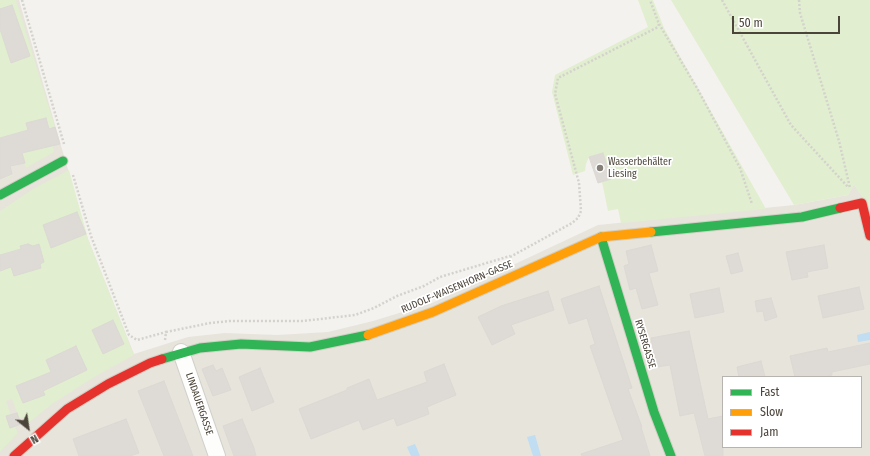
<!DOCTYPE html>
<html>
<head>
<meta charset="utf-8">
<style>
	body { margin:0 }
	#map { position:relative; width:870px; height:456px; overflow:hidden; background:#f4f2ee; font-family:"Fira Sans Condensed",sans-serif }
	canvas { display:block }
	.legend { position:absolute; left:722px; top:376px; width:140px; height:72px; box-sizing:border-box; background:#fff; border:1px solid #b7b4b0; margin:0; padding:5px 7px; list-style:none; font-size:12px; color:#4b4439 }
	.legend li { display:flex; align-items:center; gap:8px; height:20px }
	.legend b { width:20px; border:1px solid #b7b4b0 }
	.north { position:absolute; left:8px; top:408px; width:40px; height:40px; -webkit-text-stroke:3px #fff; paint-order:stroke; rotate:150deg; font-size:11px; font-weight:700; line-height:16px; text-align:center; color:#4b4439 }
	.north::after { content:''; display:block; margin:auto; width:14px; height:18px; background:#4b4439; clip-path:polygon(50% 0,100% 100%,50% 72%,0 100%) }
	.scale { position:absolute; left:732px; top:16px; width:108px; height:18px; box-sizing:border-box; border:2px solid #4b4439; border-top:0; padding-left:5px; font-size:12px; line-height:14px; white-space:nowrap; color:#4b4439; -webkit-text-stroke:3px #fff; paint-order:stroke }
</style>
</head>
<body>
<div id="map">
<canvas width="870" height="456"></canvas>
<ul class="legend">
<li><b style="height:5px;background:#30b455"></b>Fast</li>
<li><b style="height:5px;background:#ff9f0a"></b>Slow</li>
<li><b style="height:5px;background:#e5322d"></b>Jam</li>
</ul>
<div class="north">N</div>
<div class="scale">50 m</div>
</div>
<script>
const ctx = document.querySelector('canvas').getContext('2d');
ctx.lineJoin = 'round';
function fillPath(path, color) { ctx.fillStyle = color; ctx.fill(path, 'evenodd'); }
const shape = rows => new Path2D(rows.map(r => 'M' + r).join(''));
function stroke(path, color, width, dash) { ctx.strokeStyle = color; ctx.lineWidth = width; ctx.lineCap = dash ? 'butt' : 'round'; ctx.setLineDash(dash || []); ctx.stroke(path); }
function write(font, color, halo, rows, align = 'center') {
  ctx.font = font + ' "Fira Sans Condensed",sans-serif'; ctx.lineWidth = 3.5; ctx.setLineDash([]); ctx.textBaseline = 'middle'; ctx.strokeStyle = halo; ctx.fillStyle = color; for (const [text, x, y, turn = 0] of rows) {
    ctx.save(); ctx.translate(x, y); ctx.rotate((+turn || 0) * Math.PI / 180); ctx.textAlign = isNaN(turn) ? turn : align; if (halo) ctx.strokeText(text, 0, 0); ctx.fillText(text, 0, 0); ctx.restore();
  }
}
const residential = shape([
	[0,0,19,0,88,239,134,354,188,337,225,333,277,335,328,332,373,321,432,303,598,225,794,205,848,195,854,184,870,208,870,456,0,456],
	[723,377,861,377,861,447,723,447]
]);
const green = shape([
	[0,0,16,0,55,127,49,129,46,118,26,123,33,150,53,145,54,152,26,168,24,163,10,166,12,176,0,179],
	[638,0,653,0,664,28,766,209,621,223,618,209,608,211,602,182,611,179,603,153,589,157,586,164,585,171,573,175,552,92,555,75,648,27],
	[671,0,870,0,870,208,854,185,848,195,794,205],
	[69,170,88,239,134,355,96,376,52,404,26,425,23,417,19,419,12,399,6,401,11,415,6,417,10,427,15,426,18,433,0,452,0,211,33,189]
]);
const water = shape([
	[870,332,870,340,858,342,857,335],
	[535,435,541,456,533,456,527,437],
	[415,444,420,456,411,456,407,447]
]);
const building = shape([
	[12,5,30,56,11,63,0,29,0,9,12,5],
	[46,118,49,129,55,127,60,144,22,153,25,163,10,166,12,174,0,179,0,138,28,130,26,123,46,118],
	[603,153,611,179,598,183,589,157,603,153],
	[77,212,86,234,51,248,43,225,77,212],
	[28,244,33,246,39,244,44,262,40,264,41,268,14,276,11,267,0,271,0,255,21,249,20,246,28,244],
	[651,245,658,271,649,273,658,305,642,309,636,288,630,290,624,266,629,264,626,251,651,245],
	[824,245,828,268,807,272,808,277,792,280,786,252,824,245],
	[738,253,743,271,731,274,726,256,738,253],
	[599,286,632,388,628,389,642,427,641,427,650,456,582,456,581,454,623,440,590,346,595,344,587,318,569,324,561,299,599,286],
	[859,287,864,309,823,318,818,296,859,287],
	[719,288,724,312,695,318,690,294,719,288],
	[548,291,554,310,511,325,515,334,492,345,478,317,501,306,548,291],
	[771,298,777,317,765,321,763,311,757,312,755,301,771,298],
	[113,320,124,344,103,354,92,330,113,320],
	[689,331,708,419,723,416,723,456,705,456,694,413,680,416,670,365,657,367,651,338,689,331],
	[870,343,870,364,832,372,832,375,825,377,795,377,790,356,827,348,828,352,870,343],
	[76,346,87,370,43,391,45,395,23,403,16,386,51,372,46,360,76,346],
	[761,361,765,377,739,377,737,367,761,361],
	[444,364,456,395,427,407,429,414,397,426,394,418,363,430,359,420,311,439,299,409,347,390,347,388,369,379,377,400,427,382,424,372,444,364],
	[213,365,216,371,222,368,231,390,213,396,202,369,213,365],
	[260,368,274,402,252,411,239,377,260,368],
	[164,381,193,456,164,456,138,391,164,381],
	[17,413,21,424,10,428,6,416,17,413],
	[126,419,139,453,130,456,79,456,73,439,126,419],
	[242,419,254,448,256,456,234,456,223,426,242,419]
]);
const path = shape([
	[22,0,64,144],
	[722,0,791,125,848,187],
	[799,0,800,13,839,141,850,188],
	[659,24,697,88,740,168,752,204],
	[73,175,91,236,129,335,137,340,166,332],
	[510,257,572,223,578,218,581,211,579,183,555,94,558,78,658,27,659,24,650,0],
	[165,340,166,332,210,323,230,321,303,321,355,315,374,308,397,296,424,286,440,277,510,256]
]);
const street = shape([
	[181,352,217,456]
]);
const fast = shape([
	[0,195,63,161],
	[651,232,802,217,840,208],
	[601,237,654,412,671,456],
	[162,359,200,348,241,344,310,347,368,335]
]);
const slow = shape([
	[368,335,433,312,601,237,651,232]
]);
const jam = shape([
	[840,208,862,203,870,236],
	[14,456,67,409,108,384,150,363,162,359]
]);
const markers = [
	[600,168,4,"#868178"]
];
const poiNames = [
	["Wasserbehälter",608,162],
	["Liesing",608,174]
];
const streetNames = [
	["RUDOLF-WAISENHORN-GASSE",457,287,-23],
	["RYSERGASSE",645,344,73],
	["LINDAUERGASSE",199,404,71]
];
fillPath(residential, '#e7e4dc');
fillPath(green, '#e1eecf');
fillPath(water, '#c0ddf1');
fillPath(building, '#dedbd6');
stroke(building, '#dcd9d4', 1);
stroke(street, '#d2d0cb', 18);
stroke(fast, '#d3cfc5', 11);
stroke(slow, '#d3cfc5', 11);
stroke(jam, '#d3cfc5', 11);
stroke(path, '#d3d2cc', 2.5, [2, 2]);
stroke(street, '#fdfdfc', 16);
stroke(fast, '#30b455', 9);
stroke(slow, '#ff9f0a', 9);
stroke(jam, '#e5322d', 9);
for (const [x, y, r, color] of markers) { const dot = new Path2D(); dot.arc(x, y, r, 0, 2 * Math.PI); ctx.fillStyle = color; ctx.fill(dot); stroke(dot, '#fff', 1.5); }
write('10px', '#4b4439', '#fff', poiNames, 'left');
write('10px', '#4b4439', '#fff', streetNames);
</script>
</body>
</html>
